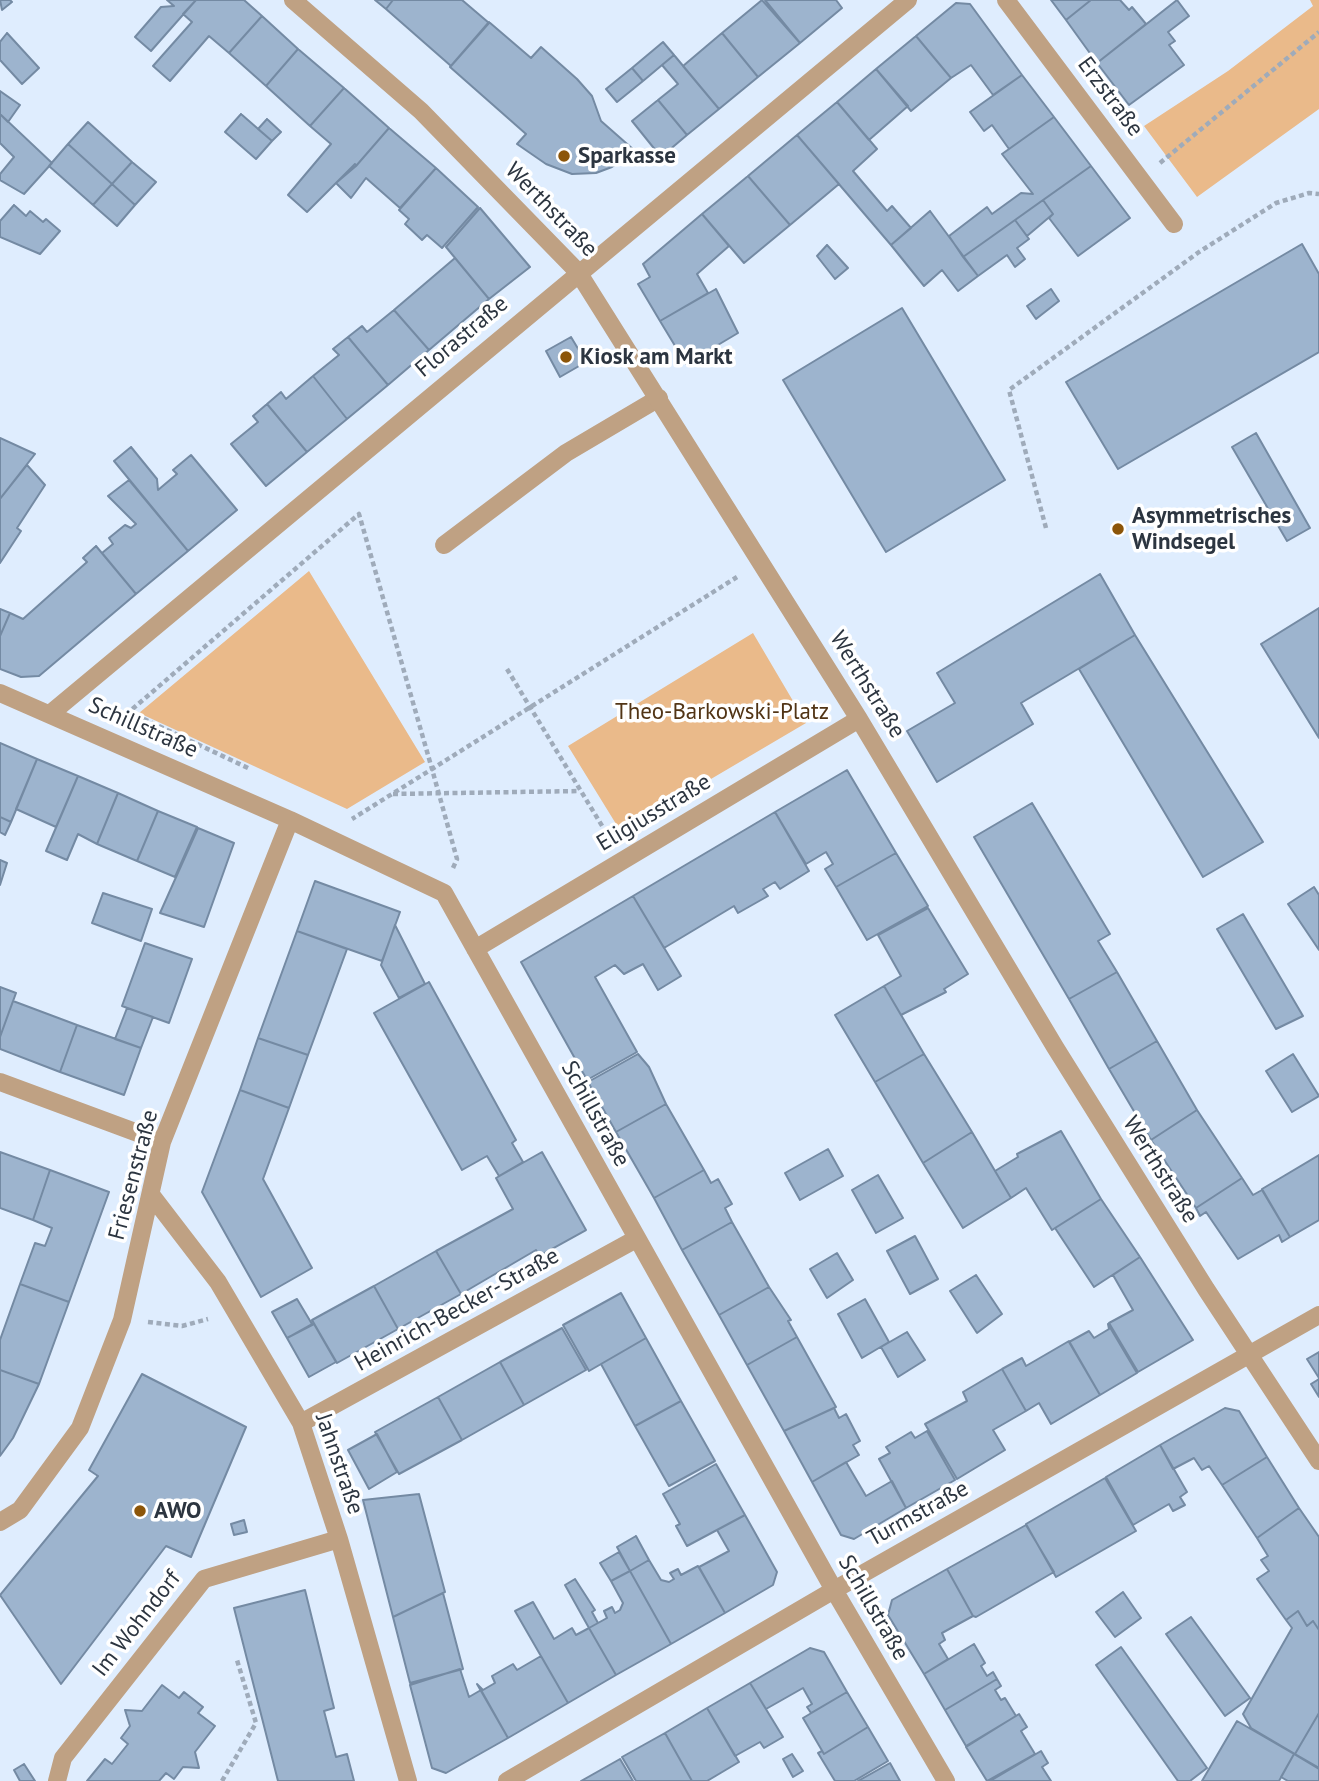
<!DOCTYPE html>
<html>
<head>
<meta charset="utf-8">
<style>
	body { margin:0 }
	canvas { display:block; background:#dfedfe }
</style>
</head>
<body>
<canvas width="1319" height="1781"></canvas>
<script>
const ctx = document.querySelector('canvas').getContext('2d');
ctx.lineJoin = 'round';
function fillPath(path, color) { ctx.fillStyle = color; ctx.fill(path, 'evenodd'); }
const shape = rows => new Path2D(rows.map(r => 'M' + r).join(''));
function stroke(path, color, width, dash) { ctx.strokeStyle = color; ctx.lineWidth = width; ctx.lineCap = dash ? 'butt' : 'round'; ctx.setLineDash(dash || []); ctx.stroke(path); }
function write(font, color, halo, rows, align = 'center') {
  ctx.font = font + ' "PT Sans",sans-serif'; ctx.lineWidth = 7; ctx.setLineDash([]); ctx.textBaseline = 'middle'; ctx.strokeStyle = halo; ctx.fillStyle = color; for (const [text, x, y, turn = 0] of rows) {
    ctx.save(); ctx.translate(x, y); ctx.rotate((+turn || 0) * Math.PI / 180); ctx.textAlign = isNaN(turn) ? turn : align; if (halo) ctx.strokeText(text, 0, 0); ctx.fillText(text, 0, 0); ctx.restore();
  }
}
const green = shape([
	[1310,0,1319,0,1319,109,1197,197,1144,126,1228,71,1313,6],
	[309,571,425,762,347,809,139,713],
	[753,633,806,723,621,832,568,746]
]);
const building = shape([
	[0,0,10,0,12,2,2,10,0,0],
	[167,0,196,0,151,51,135,37,161,7,174,6,167,0],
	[196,0,244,0,262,16,229,53,209,36,170,81,153,66,192,22,183,14,196,0],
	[375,0,393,0,386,9,375,0],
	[393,0,462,0,489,23,451,66,386,9,393,0],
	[762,0,800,43,758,77,722,33,762,0],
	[765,0,836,0,842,8,800,43,765,0],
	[1051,0,1091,0,1066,20,1051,0],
	[1091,0,1120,0,1129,10,1132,7,1146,24,1097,63,1066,20,1091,0],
	[1177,0,1189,16,1168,32,1175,41,1169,45,1184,65,1129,105,1097,63,1177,0],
	[956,3,970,4,1022,75,993,95,971,65,951,78,916,36,956,3],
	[262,16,298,49,266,86,229,53,262,16],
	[489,22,531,58,541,47,577,79,592,96,601,121,634,150,612,167,596,173,572,174,546,164,517,144,526,134,450,67,489,22],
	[7,33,39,68,22,84,0,60,0,42,7,33],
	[722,33,758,77,719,109,683,66,722,33],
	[916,36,951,78,911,111,876,69,916,36],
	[663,42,674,55,643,81,632,68,663,42],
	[298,49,344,88,310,126,266,86,298,49],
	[674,55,719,109,687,135,658,100,678,84,662,65,674,55],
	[632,68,643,81,617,102,606,89,632,68],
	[876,69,908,106,869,140,837,102,876,69],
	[1022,75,1054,117,1009,149,992,125,984,131,970,112,1022,75],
	[344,88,389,128,356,166,355,164,307,212,288,195,331,144,310,126,344,88],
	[0,91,20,105,8,122,0,114,0,91],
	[658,100,687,135,661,157,632,121,658,100],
	[837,102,877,149,853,171,887,211,892,206,911,228,891,245,797,135,837,102],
	[0,114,52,163,24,194,0,180,0,174,14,157,0,143,0,114],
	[241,114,272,141,256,159,225,132,241,114],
	[1054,117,1091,166,963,257,949,236,987,207,992,214,1021,193,1033,194,1002,154,1054,117],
	[267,119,281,132,272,141,258,129,267,119],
	[88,122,132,162,112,184,68,144,88,122],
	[389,128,436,168,400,208,366,178,351,198,336,183,356,166,389,128],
	[797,135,839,184,790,225,748,176,797,135],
	[68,144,112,184,93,205,49,166,68,144],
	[132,162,156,182,135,205,112,184,132,162],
	[1091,166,1130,218,1078,256,1049,218,1053,214,1043,200,1091,166],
	[436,168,478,207,442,248,427,235,422,240,405,224,409,219,399,210,436,168],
	[748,176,790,225,744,263,702,214,748,176],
	[112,184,135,205,117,226,93,205,112,184],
	[1043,200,1053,214,1027,236,1015,220,1043,200],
	[14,205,26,216,30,211,43,222,46,219,60,231,40,254,0,237,0,221,14,205],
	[480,208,530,267,489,299,446,247,480,208],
	[930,211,978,276,958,291,942,270,924,286,891,245,930,211],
	[702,214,729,246,697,274,708,293,660,321,638,284,650,277,643,264,702,214],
	[1015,220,1029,239,1017,248,1025,259,1015,267,1007,255,978,276,963,257,1015,220],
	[1302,244,1319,274,1319,352,1118,469,1066,382,1302,244],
	[827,245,848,268,835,279,817,256,827,245],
	[455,258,489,299,429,350,394,310,455,258],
	[716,289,738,333,686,364,660,321,716,289],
	[1051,289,1059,301,1036,319,1027,306,1051,289],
	[902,308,1005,480,886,552,783,380,902,308],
	[394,310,429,350,388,385,348,337,362,326,367,332,394,310],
	[348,337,388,385,347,419,313,376,339,355,333,349,348,337],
	[571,337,586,362,560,377,546,351,571,337],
	[313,376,347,419,307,452,267,404,281,392,286,399,313,376],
	[267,404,307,452,266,486,231,444,258,422,253,416,267,404],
	[1256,433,1310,528,1287,541,1232,447,1256,433],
	[0,438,35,454,0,499,0,438],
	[131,447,157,479,158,490,177,474,173,470,191,455,237,510,188,551,114,461,131,447],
	[27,465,45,485,17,528,21,531,0,563,0,499,27,465],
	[129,480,188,551,136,594,102,553,113,544,109,538,125,525,131,528,136,524,108,496,129,480],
	[96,546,136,594,39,676,21,677,0,669,0,636,10,613,23,619,87,562,83,558,96,546],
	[1100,574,1135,635,1021,703,1033,724,937,782,907,731,955,703,937,673,1100,574],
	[1319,608,1319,738,1261,644,1319,608],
	[0,609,10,613,0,636,0,609],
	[1135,635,1263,842,1203,877,1079,669,1135,635],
	[0,743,37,759,11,822,0,817,0,743],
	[37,759,78,776,56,827,16,809,37,759],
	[847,770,896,853,836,887,825,869,833,864,826,852,806,864,775,812,847,770],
	[78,776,118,793,97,844,78,834,67,860,46,851,78,776],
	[118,793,158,811,137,861,97,844,118,793],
	[1032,803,1110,934,1098,941,1117,972,1069,999,974,837,1032,803],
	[158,811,197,827,175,877,137,861,158,811],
	[775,812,809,871,780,889,775,882,763,889,768,896,738,913,734,906,664,948,633,896,775,812],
	[0,817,11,822,5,835,0,832,0,817],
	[198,828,234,843,204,927,160,913,198,828],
	[896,853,928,906,867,940,836,887,896,853],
	[0,860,7,863,0,885,0,860],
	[315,881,400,912,382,961,297,931,315,881],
	[1314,887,1319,895,1319,950,1288,904,1314,887],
	[103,893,152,909,141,941,92,923,103,893],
	[633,896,681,976,658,990,643,964,624,974,615,965,595,977,637,1052,587,1080,521,962,633,896],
	[928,908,968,974,944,989,946,992,901,1015,884,986,901,976,878,935,928,908],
	[1243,914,1303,1016,1276,1029,1217,929,1243,914],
	[395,925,425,984,399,998,381,965,395,925],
	[297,931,347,949,308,1055,258,1038,297,931],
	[145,943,192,959,169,1023,122,1006,145,943],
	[1117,972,1157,1041,1109,1069,1069,999,1117,972],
	[429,982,516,1140,512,1143,523,1162,499,1176,487,1156,462,1170,374,1013,429,982],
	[884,986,924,1054,875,1082,835,1015,884,986],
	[0,987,16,993,0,1037,0,987],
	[13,1001,77,1025,60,1072,0,1049,0,1037,13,1001],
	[127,1008,153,1017,141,1048,115,1039,127,1008],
	[77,1025,141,1048,124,1095,60,1072,77,1025],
	[258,1038,308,1055,289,1108,240,1090,258,1038],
	[1157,1041,1197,1110,1151,1140,1109,1069,1157,1041],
	[638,1054,649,1067,666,1104,616,1132,588,1082,638,1054],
	[924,1054,972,1132,923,1163,875,1082,924,1054],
	[1293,1054,1319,1096,1292,1112,1266,1071,1293,1054],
	[240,1090,289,1108,263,1179,312,1268,261,1297,202,1192,240,1090],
	[666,1104,704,1170,654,1198,616,1132,666,1104],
	[1197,1110,1242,1178,1196,1208,1151,1140,1197,1110],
	[1061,1131,1101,1199,1052,1230,1026,1188,1011,1198,995,1171,1018,1157,1017,1154,1061,1131],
	[972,1132,1011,1198,963,1228,923,1163,972,1132],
	[828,1149,843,1176,800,1200,785,1173,828,1149],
	[0,1152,50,1170,33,1220,0,1208,0,1152],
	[542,1152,586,1230,539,1256,536,1250,461,1294,436,1251,513,1209,496,1178,542,1152],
	[1319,1155,1319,1220,1290,1237,1262,1189,1319,1155],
	[50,1170,109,1192,69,1302,20,1284,35,1243,45,1246,52,1228,33,1220,50,1170],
	[704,1170,711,1183,718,1179,732,1204,725,1208,732,1222,682,1250,654,1198,704,1170],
	[878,1175,903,1218,876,1233,852,1190,878,1175],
	[1242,1178,1253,1195,1262,1190,1290,1237,1282,1242,1279,1235,1238,1259,1206,1212,1200,1216,1196,1208,1242,1178],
	[1101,1199,1140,1257,1094,1287,1055,1228,1101,1199],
	[732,1222,769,1287,719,1315,682,1250,732,1222],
	[915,1236,938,1279,910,1294,887,1251,915,1236],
	[436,1251,461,1294,398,1329,374,1286,436,1251],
	[837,1253,853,1280,827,1298,810,1269,837,1253],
	[1140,1257,1193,1340,1138,1372,1109,1323,1133,1310,1113,1275,1140,1257],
	[976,1275,1002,1314,977,1333,950,1291,976,1275],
	[20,1284,69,1302,39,1384,0,1370,0,1340,20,1284],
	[374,1286,398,1329,337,1363,312,1320,374,1286],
	[769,1287,791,1320,788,1321,797,1337,747,1365,719,1315,769,1287],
	[621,1293,646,1338,589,1371,563,1325,621,1293],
	[297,1299,312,1324,287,1338,272,1312,297,1299],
	[865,1299,889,1342,862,1358,838,1314,865,1299],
	[314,1324,336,1362,309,1377,287,1338,314,1324],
	[1108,1324,1137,1373,1100,1395,1069,1342,1089,1331,1094,1338,1109,1329,1108,1324],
	[562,1328,586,1370,524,1405,500,1362,562,1328],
	[907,1332,925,1360,898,1377,881,1347,907,1332],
	[797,1337,836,1407,784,1431,747,1365,797,1337],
	[646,1338,681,1401,635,1426,601,1364,646,1338],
	[1069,1341,1100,1395,1051,1424,1039,1403,1026,1411,1002,1369,1022,1358,1026,1366,1069,1341],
	[1319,1352,1319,1378,1307,1359,1319,1352],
	[500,1362,524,1405,462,1440,438,1397,500,1362],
	[1002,1369,1026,1411,993,1430,1005,1450,957,1479,925,1424,967,1401,963,1392,1002,1369],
	[0,1370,39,1384,13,1438,0,1456,0,1370],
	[142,1374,246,1427,191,1557,166,1546,61,1684,0,1595,98,1476,89,1470,142,1374],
	[1319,1379,1319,1397,1311,1384,1319,1379],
	[438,1397,462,1440,399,1474,375,1432,438,1397],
	[681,1401,715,1461,669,1486,635,1426,681,1401],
	[834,1408,839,1418,846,1414,860,1441,853,1445,859,1455,812,1482,784,1431,834,1408],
	[1225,1408,1239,1411,1267,1457,1222,1485,1209,1466,1202,1470,1194,1458,1173,1469,1160,1445,1225,1408],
	[927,1431,955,1480,906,1508,879,1459,890,1453,886,1447,911,1432,915,1438,927,1431],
	[377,1434,397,1472,369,1489,348,1450,377,1434],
	[1160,1445,1187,1492,1180,1497,1185,1505,1173,1511,1169,1504,1133,1525,1106,1477,1160,1445],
	[1267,1457,1299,1508,1257,1538,1222,1485,1267,1457],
	[846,1462,866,1496,892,1481,906,1508,854,1539,841,1535,812,1482,846,1462],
	[716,1464,745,1515,687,1546,676,1526,680,1524,663,1494,716,1464],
	[1105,1478,1136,1531,1056,1577,1026,1524,1105,1478],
	[419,1494,445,1592,393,1617,363,1500,419,1494],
	[1299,1508,1319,1537,1319,1630,1313,1621,1307,1626,1298,1611,1286,1620,1257,1579,1269,1571,1261,1560,1268,1556,1257,1538,1299,1508],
	[745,1515,777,1572,773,1585,725,1613,699,1567,729,1551,717,1530,745,1515],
	[244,1520,247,1532,234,1535,231,1524,244,1520],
	[1026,1525,1054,1572,976,1617,973,1616,947,1569,1026,1525],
	[636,1536,649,1560,630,1571,617,1547,636,1536],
	[619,1552,630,1571,611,1581,600,1563,619,1552],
	[649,1560,661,1580,669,1582,674,1579,670,1573,678,1569,681,1575,698,1566,725,1613,671,1644,630,1571,649,1560],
	[947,1569,973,1616,942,1633,945,1640,939,1644,948,1659,924,1674,888,1615,892,1600,947,1569],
	[630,1571,671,1644,616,1675,589,1628,607,1618,604,1611,612,1607,615,1613,620,1610,623,1603,611,1581,630,1571],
	[575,1579,595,1610,592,1612,598,1623,589,1628,565,1585,575,1579],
	[305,1590,334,1708,324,1711,336,1757,347,1754,354,1781,278,1781,234,1608,305,1590],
	[1123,1592,1141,1618,1115,1637,1096,1612,1123,1592],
	[443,1593,463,1669,410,1683,393,1617,443,1593],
	[533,1602,554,1639,572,1628,576,1635,589,1628,616,1675,568,1703,515,1611,533,1602],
	[1298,1611,1307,1626,1313,1621,1319,1630,1319,1713,1295,1754,1251,1728,1243,1714,1292,1628,1286,1620,1298,1611],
	[1191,1617,1250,1698,1225,1716,1166,1634,1191,1617],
	[974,1644,985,1663,981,1666,987,1676,993,1672,997,1679,945,1710,924,1674,974,1644],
	[1121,1647,1207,1768,1190,1781,1178,1781,1096,1665,1121,1647],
	[810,1648,824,1652,847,1692,811,1713,807,1707,812,1704,803,1688,766,1709,750,1683,810,1648],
	[541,1656,568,1703,508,1738,477,1684,483,1690,495,1683,492,1676,513,1664,517,1670,541,1656],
	[460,1669,469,1697,481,1690,508,1738,446,1773,432,1768,410,1685,460,1669],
	[997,1679,1001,1686,995,1690,1001,1700,1005,1698,1016,1716,966,1746,945,1710,997,1679],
	[750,1683,783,1737,764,1748,760,1742,735,1756,707,1708,750,1683],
	[162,1685,179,1698,184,1692,203,1707,198,1713,215,1726,195,1752,199,1768,183,1767,174,1779,166,1773,159,1781,87,1781,105,1759,112,1764,128,1744,121,1738,130,1726,125,1710,142,1711,162,1685],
	[847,1692,868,1727,824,1754,803,1718,847,1692],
	[707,1708,739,1762,707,1781,692,1781,665,1733,707,1708],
	[1319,1713,1319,1768,1295,1754,1319,1713],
	[1019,1714,1027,1727,1021,1731,1035,1754,987,1781,966,1747,1019,1714],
	[1237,1721,1294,1754,1279,1781,1202,1781,1237,1721],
	[868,1727,888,1761,854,1781,835,1781,818,1753,822,1751,824,1754,868,1727],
	[665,1733,692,1781,636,1781,622,1757,665,1733],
	[1041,1751,1048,1763,1042,1767,1051,1781,990,1781,1041,1751],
	[792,1754,803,1771,793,1777,783,1759,792,1754],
	[1294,1754,1319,1769,1319,1781,1288,1781,1281,1777,1294,1754],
	[620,1759,633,1781,581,1781,620,1759],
	[890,1763,900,1781,858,1781,890,1763],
	[24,1764,35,1781,20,1781,14,1770,24,1764]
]);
const path = shape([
	[1160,163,1319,32],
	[1046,528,1009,390,1199,252,1276,203,1309,193,1319,194],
	[507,669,610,839],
	[248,768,129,712,359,514,432,769,352,819],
	[393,794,580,791],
	[453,868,457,859,432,769,737,577],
	[148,1322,182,1326,208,1319],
	[222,1781,256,1723,237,1660]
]);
const service = shape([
	[444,545,566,453,659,398]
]);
const minor = shape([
	[293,0,421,111,578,272,859,719,1055,1047,1206,1289,1319,1461],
	[1006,0,1174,224],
	[0,693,290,820,444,893,834,1590,946,1781],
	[50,714,908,0],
	[475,949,859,719],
	[0,1082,162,1142],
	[152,1196,218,1282,301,1423,339,1539,408,1781],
	[301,1423,636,1239],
	[0,1522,20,1510,80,1428,122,1320,162,1142,290,820],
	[57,1781,63,1758,204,1579,339,1539],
	[507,1781,834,1590,1319,1315]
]);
const markers = [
	[564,156,7,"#8c5509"],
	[566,357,7,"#8c5509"],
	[1118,529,7,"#8c5509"],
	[140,1511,7,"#8c5509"]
];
const streetNames = [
	["Erzstraße",1110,97,53],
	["Werthstraße",551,210,46],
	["Florastraße",462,337,-40],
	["Werthstraße",867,685,58],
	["Schillstraße",143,728,24],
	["Eligiusstraße",654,813,-31],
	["Schillstraße",595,1114,61],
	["Werthstraße",1160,1170,58],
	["Friesenstraße",134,1175,-75],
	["Heinrich-Becker-Straße",457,1310,-29],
	["Jahnstraße",339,1464,71],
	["Turmstraße",918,1514,-29],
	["Schillstraße",873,1608,60],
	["Im Wohndorf",137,1624,-52]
];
const poiNames = [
	["Sparkasse",578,156],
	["Kiosk am Markt",580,357],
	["Asymmetrisches",1132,516],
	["Windsegel",1132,542],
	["AWO",154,1511]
];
const parkNames = [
	["Theo-Barkowski-Platz",722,712]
];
fillPath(green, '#eaba8a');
fillPath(building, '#9db4ce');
stroke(building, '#748aa3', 2);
stroke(path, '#9fabba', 4.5, [5, 3.5]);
stroke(service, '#bfa183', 18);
stroke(minor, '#bfa183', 18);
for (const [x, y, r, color] of markers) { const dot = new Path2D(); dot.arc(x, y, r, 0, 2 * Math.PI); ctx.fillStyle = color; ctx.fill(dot); stroke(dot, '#fff', 2.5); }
write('23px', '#2c3540', '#fff', streetNames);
write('bold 23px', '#2c3540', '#fff', poiNames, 'left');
write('23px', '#513415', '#fff', parkNames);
</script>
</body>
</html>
